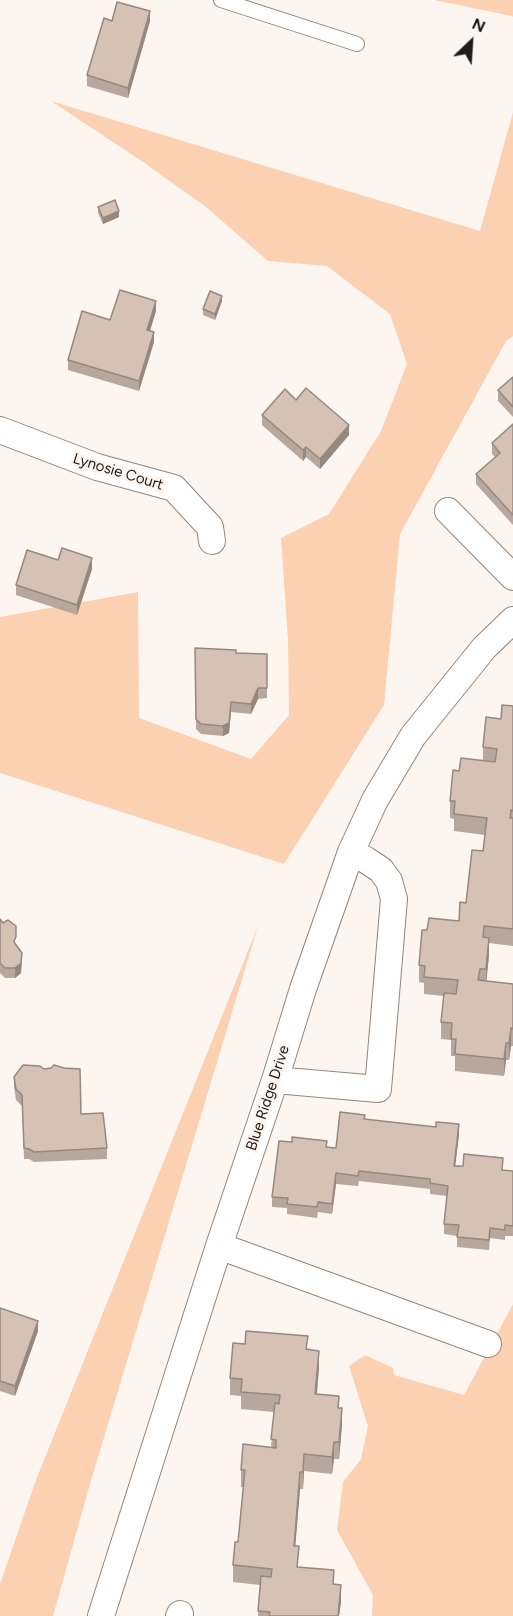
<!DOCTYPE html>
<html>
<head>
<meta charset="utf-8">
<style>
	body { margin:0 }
	#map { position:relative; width:513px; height:1616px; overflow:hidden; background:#fdf6f0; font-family:Figtree,sans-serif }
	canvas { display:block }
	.north { position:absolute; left:441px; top:12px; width:60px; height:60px; -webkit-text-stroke:4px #fdf6f0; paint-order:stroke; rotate:25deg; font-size:16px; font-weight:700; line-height:24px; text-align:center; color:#221b17 }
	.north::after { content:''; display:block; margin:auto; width:21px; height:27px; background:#221b17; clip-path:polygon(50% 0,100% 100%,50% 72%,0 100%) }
</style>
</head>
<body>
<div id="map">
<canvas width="513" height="1616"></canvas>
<div class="north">N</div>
</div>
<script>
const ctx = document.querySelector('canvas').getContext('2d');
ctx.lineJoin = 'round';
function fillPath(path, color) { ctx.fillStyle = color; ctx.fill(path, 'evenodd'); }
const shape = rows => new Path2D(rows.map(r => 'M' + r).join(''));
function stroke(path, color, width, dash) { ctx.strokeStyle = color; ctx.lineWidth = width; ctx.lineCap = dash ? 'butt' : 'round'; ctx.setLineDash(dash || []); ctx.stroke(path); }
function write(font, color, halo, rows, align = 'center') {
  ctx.font = font + ' Figtree,sans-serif'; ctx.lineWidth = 6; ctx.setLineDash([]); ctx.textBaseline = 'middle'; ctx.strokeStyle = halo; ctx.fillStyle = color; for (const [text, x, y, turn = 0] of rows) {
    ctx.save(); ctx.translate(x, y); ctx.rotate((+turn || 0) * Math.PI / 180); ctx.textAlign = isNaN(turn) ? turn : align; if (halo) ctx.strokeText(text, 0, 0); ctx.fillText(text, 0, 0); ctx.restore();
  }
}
const green = shape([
	[434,0,513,0,513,17,512,16],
	[51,101,480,231,513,112,513,336,506,341,400,534,384,705,284,864,0,773,0,617,138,592,139,718,251,759,289,715,288,640,281,538,329,514,381,431,407,364,390,314,327,266,268,261,206,207,143,162],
	[258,926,90,1484,53,1616,0,1616,0,1584,36,1480],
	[513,1304,513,1616,372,1616,373,1595,337,1530,343,1482,361,1459,368,1426,349,1366,365,1355,393,1368,394,1375,464,1395]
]);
const lane = shape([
	[221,0,357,44]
]);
const street = shape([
	[0,430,97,467,174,488,210,527,212,541],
	[448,511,513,577],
	[275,1080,378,1089,394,899,389,881,381,870,366,860,351,852],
	[219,1246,488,1344],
	[101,1616,219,1246,275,1080,303,989,351,852,375,800,413,736,484,648,513,620],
	[179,1616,180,1614]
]);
const wall = shape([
	[112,21,150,21,128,98,87,86,87,75],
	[98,207,119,217,103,224,98,213],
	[222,301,215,320,203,315,203,309],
	[156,311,150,331,154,342,139,391,68,370,68,360,110,320],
	[513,377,513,417,498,401,498,390],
	[296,400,349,435,320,469,306,457,303,461,262,425,262,415],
	[513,424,513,525,476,484,476,474,495,457,492,454,492,443],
	[58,560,92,569,77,615,16,595,16,585],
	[195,648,236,653,267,654,267,698,258,699,251,714,231,712,229,733,223,736,201,734,196,729],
	[513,706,513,946,489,943,489,955,486,981,513,984,513,1046,511,1046,509,1060,506,1060,504,1076,455,1071,455,1056,451,1056,451,1040,441,1039,441,1022,444,996,424,994,424,983,419,982,419,965,427,930,459,921,466,903,483,851,485,835,454,831,454,819,450,818,450,801,483,761,483,747,501,719],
	[0,919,16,945,22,963,21,973,15,978,5,978,0,973],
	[14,1077,81,1114,107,1148,107,1159,34,1162,29,1159,24,1159,22,1106,16,1100,14,1087],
	[365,1119,459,1135,455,1166,513,1171,513,1236,505,1236,505,1240,490,1238,489,1250,457,1247,457,1236,444,1234,444,1224,447,1196,430,1194,430,1189,359,1181,358,1186,336,1184,332,1214,318,1212,317,1218,287,1214,287,1208,272,1207,272,1197,292,1142,336,1148],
	[0,1308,38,1331,15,1396,0,1391],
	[308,1349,319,1368,317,1394,339,1408,342,1425,339,1459,334,1459,332,1474,304,1471,303,1489,300,1489,295,1546,298,1567,334,1584,341,1602,339,1616,258,1616,260,1585,233,1582,233,1565,238,1542,243,1487,241,1487,241,1470,271,1447,274,1412,241,1409,241,1396,230,1395,230,1378]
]);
const shadedWall = shape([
	[150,11,150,21,128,98,128,88],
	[119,211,119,217,103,224,103,218],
	[222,296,222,301,215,320,215,314],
	[156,301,156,311,147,340,147,330],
	[154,332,154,342,139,391,139,381],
	[349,425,349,435,320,469,320,459],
	[306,447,306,457,303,461,303,450],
	[92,558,92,569,77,615,77,605],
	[258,688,258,699,251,714,251,704],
	[231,702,231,712,229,733,223,736,223,726],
	[489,938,489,955,486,986,486,969],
	[22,953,21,973,15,978,15,968],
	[511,1028,511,1046,509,1060,509,1043],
	[506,1043,506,1060,504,1076,504,1059],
	[459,1124,459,1135,454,1176,454,1166],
	[336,1173,336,1184,332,1214,332,1204],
	[38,1321,38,1331,15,1396,15,1386],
	[319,1351,319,1368,315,1411,315,1394],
	[342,1408,342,1425,339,1459,339,1442],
	[334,1442,334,1459,332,1474,332,1457],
	[304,1454,304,1471,303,1489,303,1472],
	[300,1472,300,1489,294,1563,294,1546],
	[341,1585,341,1602,339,1616,338,1616]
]);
const building = shape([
	[117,2,150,11,128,88,87,75,104,18,112,21,117,2],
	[115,200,119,211,103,218,98,207,115,200],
	[120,290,156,301,147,330,154,332,139,381,68,360,82,311,110,320,120,290],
	[210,291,222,296,215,314,203,309,210,291],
	[513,377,513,407,498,390,513,377],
	[306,388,349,425,320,459,306,447,303,450,262,415,285,389,296,400,306,388],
	[513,424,513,515,476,474,500,453,492,443,513,424],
	[62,548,92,558,77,605,16,585,27,550,58,560,62,548],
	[195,648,236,650,236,653,267,654,267,688,258,688,251,704,231,702,229,723,223,726,201,724,196,719,195,648],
	[502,705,513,706,513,811,511,810,510,818,513,818,513,929,484,926,483,937,489,938,486,969,480,969,478,980,513,984,513,1029,511,1028,509,1043,506,1043,504,1059,455,1054,456,1039,451,1039,452,1023,441,1022,444,993,456,994,458,980,424,977,425,966,419,965,422,930,427,930,429,918,459,921,460,902,466,903,472,850,483,851,487,818,454,814,455,801,450,801,453,770,459,771,461,758,495,762,497,749,483,747,486,717,501,719,502,705],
	[0,919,3,923,8,920,16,926,16,936,14,942,22,953,21,963,15,968,5,968,0,963,0,919],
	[23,1065,40,1066,44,1069,51,1068,54,1065,64,1068,80,1069,81,1114,103,1113,107,1148,34,1152,29,1149,24,1148,22,1095,16,1089,14,1077,23,1065],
	[340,1112,365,1115,364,1119,436,1127,436,1122,459,1124,454,1166,463,1166,464,1154,503,1158,502,1170,513,1171,513,1226,505,1225,505,1230,490,1228,489,1240,457,1237,459,1225,444,1224,448,1186,430,1183,430,1179,359,1171,358,1176,336,1173,332,1204,318,1202,317,1207,287,1204,288,1198,272,1197,279,1141,292,1142,292,1137,327,1141,326,1147,336,1148,340,1112],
	[0,1308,38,1321,15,1386,0,1381,0,1308],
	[246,1331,308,1336,306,1349,319,1351,315,1394,339,1396,338,1408,342,1408,339,1442,334,1442,332,1457,304,1454,303,1472,300,1472,294,1546,299,1546,297,1567,334,1570,333,1584,341,1585,338,1616,269,1616,270,1612,258,1611,261,1576,271,1577,272,1569,233,1565,235,1542,238,1542,245,1470,241,1470,243,1444,276,1448,276,1440,271,1439,275,1403,279,1404,280,1395,241,1392,242,1379,230,1378,233,1343,245,1344,246,1331]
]);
const streetNames = [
	["Lynosie Court",118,472,17],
	["Blue Ridge Drive",268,1098,-72]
];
fillPath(green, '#fbd1b2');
stroke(lane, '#968578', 16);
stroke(street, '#968578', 28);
stroke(lane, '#fff', 14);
stroke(street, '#fff', 26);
fillPath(wall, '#b7a79c');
fillPath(shadedWall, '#95887f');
fillPath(building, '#d5c2b5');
stroke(building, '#95887f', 1.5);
write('15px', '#221b17', '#fdf6f0', streetNames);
</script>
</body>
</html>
